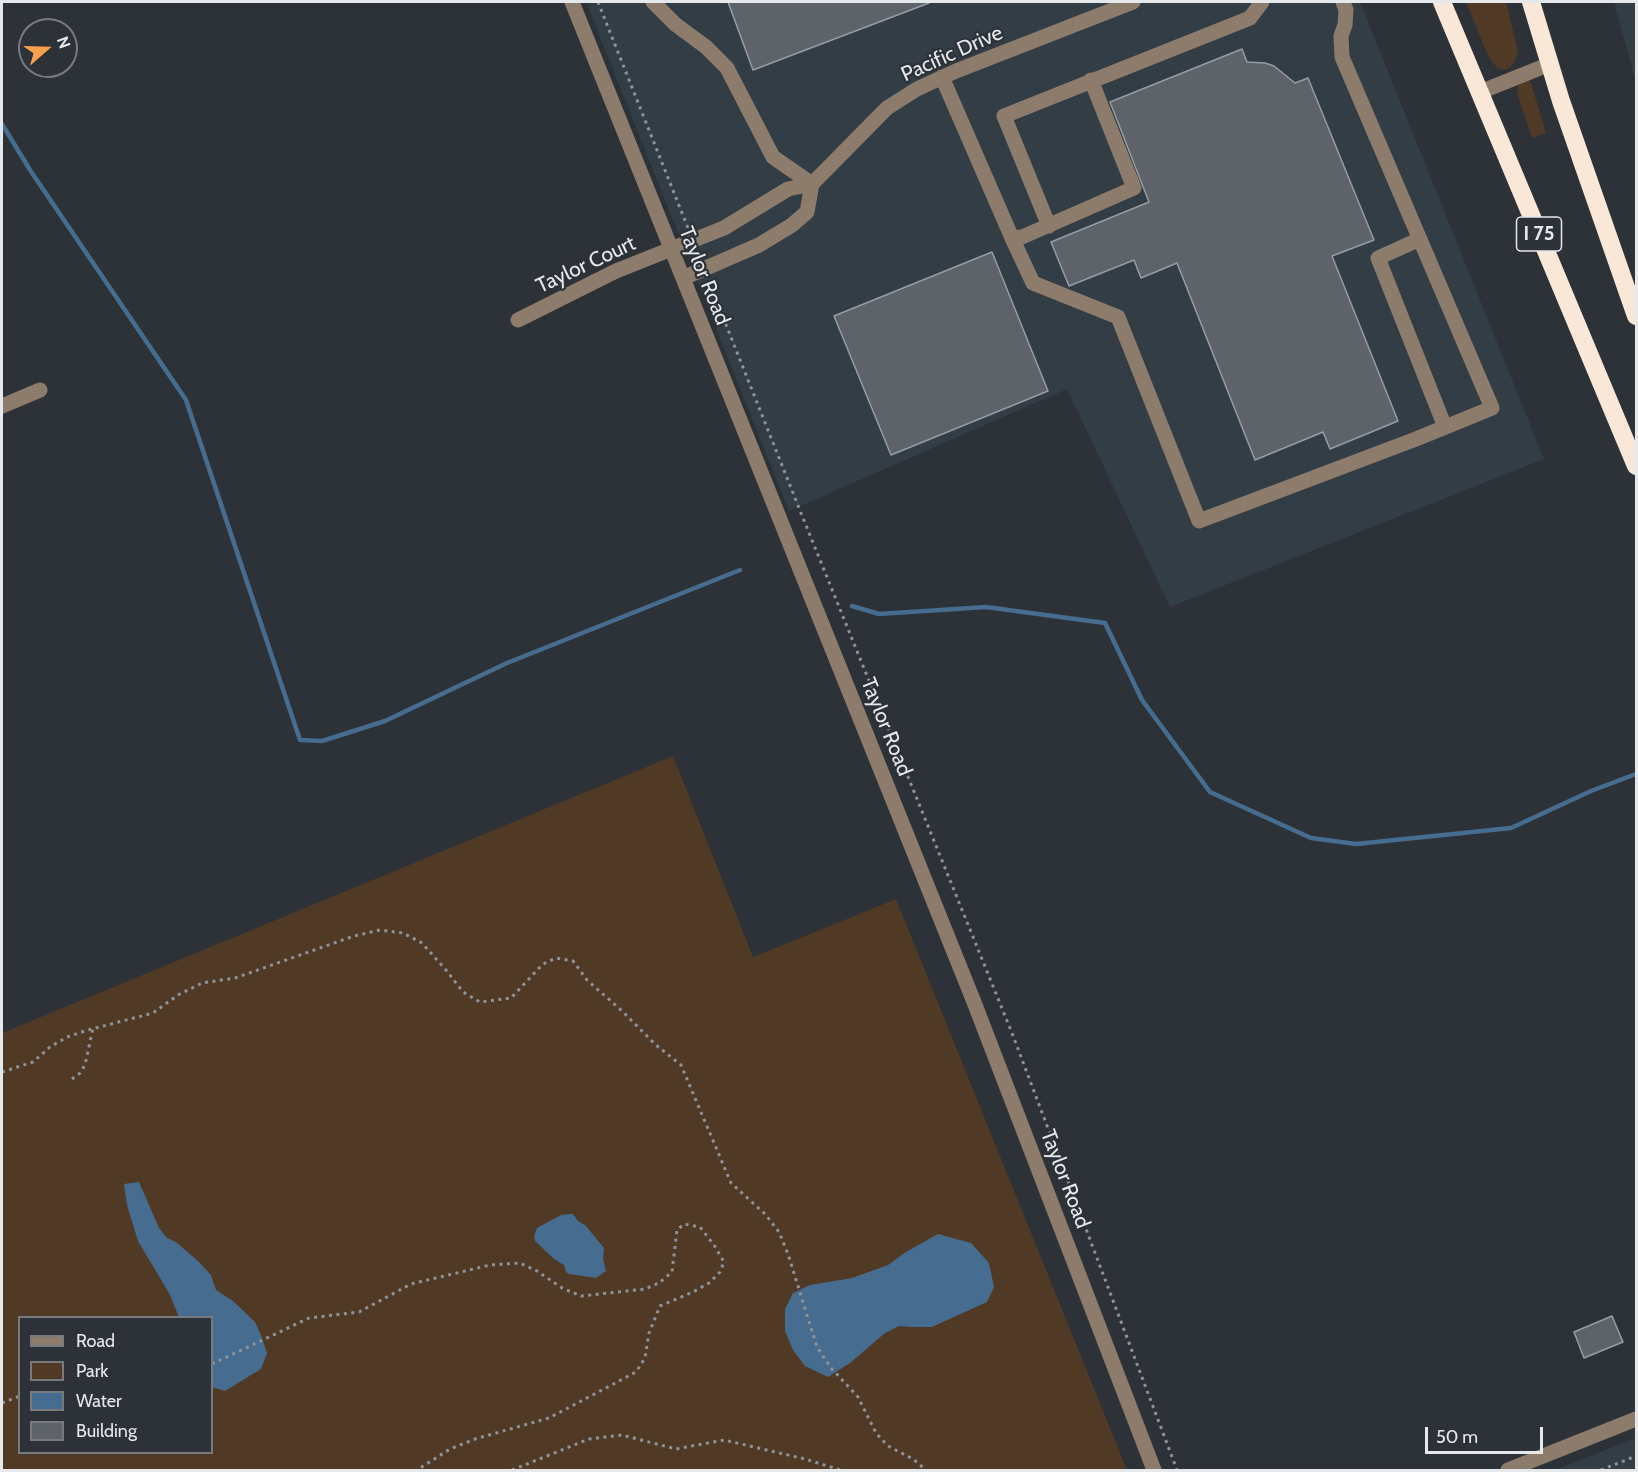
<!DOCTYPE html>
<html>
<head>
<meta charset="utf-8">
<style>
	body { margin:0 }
	#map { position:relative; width:1638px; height:1472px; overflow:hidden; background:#2d3238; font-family:Cabin,sans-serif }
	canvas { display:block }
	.frame { position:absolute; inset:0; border:3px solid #e5e9ec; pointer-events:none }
	.legend { position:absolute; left:18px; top:1316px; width:195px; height:138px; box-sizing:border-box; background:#2d3238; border:2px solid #777b80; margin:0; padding:8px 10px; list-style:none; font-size:18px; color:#e5e9ec }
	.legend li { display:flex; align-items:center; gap:12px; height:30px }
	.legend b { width:30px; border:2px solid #777b80 }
	.north { position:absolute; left:18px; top:18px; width:60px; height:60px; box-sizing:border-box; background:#2d3238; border:2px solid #777b80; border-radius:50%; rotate:70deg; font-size:16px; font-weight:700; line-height:24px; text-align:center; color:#e5e9ec }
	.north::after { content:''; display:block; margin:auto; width:21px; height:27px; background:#f8a04b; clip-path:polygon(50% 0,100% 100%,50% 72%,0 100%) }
	.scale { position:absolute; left:1425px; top:1427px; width:118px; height:27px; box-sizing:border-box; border:3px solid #e5e9ec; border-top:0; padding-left:8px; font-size:18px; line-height:21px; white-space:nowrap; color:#e5e9ec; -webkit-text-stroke:4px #2d3238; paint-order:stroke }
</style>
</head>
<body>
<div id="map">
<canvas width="1638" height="1472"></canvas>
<div class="frame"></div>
<ul class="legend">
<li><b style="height:8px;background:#8d7b6c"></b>Road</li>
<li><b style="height:16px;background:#503925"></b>Park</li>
<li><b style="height:16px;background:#466c8f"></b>Water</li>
<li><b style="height:16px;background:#5d6369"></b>Building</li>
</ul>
<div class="north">N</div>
<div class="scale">50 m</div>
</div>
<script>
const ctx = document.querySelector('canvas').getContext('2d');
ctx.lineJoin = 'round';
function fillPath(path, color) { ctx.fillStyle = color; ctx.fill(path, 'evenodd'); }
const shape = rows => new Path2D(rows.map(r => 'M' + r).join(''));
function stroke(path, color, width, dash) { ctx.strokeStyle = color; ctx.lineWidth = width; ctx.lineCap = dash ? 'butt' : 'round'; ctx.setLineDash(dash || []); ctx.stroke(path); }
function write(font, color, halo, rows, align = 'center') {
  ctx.font = font + ' Cabin,sans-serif'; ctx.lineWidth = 4.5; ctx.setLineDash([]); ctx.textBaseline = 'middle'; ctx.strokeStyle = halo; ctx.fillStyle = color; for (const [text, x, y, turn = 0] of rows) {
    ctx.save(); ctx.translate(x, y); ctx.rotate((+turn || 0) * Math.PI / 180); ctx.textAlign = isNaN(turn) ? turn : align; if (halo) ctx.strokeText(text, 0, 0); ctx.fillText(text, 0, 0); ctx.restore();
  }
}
const built = shape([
	[586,2,1360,2,1544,459,1170,607,1067,389,789,511],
	[1614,2,1636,2,1636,86,1636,83],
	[1636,1438,1636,1470,1555,1470]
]);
const green = shape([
	[1466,2,1506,2,1518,51,1516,60,1511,67,1504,70,1498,68,1492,62,1486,51],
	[1528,79,1531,83,1546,133,1532,138,1517,93,1518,85,1521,80],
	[673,756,753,957,896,899,1127,1470,2,1470,2,1033],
	[20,1318,212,1318,212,1452,20,1452]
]);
const water = shape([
	[139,1182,159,1228,167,1238,176,1242,199,1262,211,1275,216,1290,233,1301,255,1322,261,1335,267,1353,261,1369,225,1391,212,1387,212,1318,179,1317,169,1293,138,1241,127,1205,124,1184],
	[569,1214,573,1214,578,1221,586,1226,604,1248,603,1259,606,1271,596,1278,569,1274,566,1272,564,1265,554,1259,535,1241,534,1236,537,1228,561,1215],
	[938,1234,971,1243,989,1263,994,1287,987,1302,932,1327,911,1327,899,1326,885,1333,850,1363,828,1377,805,1366,793,1350,785,1331,785,1309,793,1293,810,1285,852,1278,888,1265,906,1252]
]);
const stream = shape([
	[2,124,30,170,186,400,300,740,322,741,385,721,507,663,740,570],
	[852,606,879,614,986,607,1105,623,1142,700,1210,792,1311,838,1356,844,1511,828,1591,791,1636,774]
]);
const building = shape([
	[728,2,929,2,929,3,753,70,728,2],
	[1242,49,1247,62,1265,63,1274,66,1295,83,1308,78,1374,240,1332,256,1398,421,1330,449,1323,432,1255,460,1177,263,1141,278,1134,260,1069,286,1051,242,1149,202,1110,102,1242,49],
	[992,252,1048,391,891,455,834,316,992,252],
	[1612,1316,1623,1342,1584,1358,1574,1332,1612,1316]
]);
const path = shape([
	[598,2,688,228],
	[709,282,803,518,1012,1033,1177,1470],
	[2,1072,33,1062,50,1047,67,1037,88,1030,153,1013,178,995,202,983,235,978,354,936,380,930,403,933,422,943,446,970,463,992,480,1002,511,998,543,964,556,958,573,961,587,980,622,1011,656,1045,681,1065,731,1183,765,1214,779,1232,788,1254,817,1347,831,1368,858,1397,876,1433,888,1446,913,1459,926,1470],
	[72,1079,80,1073,85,1065,93,1028],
	[212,1364,309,1318,359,1312,411,1284,490,1265,520,1263,537,1271,562,1288,581,1296,645,1289,659,1283,672,1272,677,1230,684,1224,700,1227,714,1245,724,1262,720,1272,709,1283,693,1292,660,1306,649,1333,645,1358,636,1372,549,1418,475,1439,450,1449,417,1470],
	[2,1403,20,1396],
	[512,1470,589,1439,622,1435,676,1449,724,1440,805,1459,840,1470],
	[1601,1470,1636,1456]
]);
const minor = shape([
	[572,2,974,1002,1154,1470],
	[653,2,675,24,706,47,727,68,773,157,812,184],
	[942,77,1012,238,1022,237,1134,188,1091,80],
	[1480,92,1550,64],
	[1049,226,1004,116,1250,18,1262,2],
	[1012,238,1033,283,1118,317,1199,521,1416,439,1492,408,1342,57,1341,36,1345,25,1346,10,1343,2],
	[1420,239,1378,258,1445,427],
	[683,278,759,245,792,225,807,212,812,184],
	[518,320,616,271,724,228,788,189,812,184,887,108,917,89,956,71,1133,2],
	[2,406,40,390],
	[1508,1470,1636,1419]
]);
const highway = shape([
	[1442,2,1636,466],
	[1531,2,1561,101,1636,316]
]);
const shields = [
	[1539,234,45]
];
const shieldNames = [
	["I 75",1539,234]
];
const streetNames = [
	["Pacific Drive",952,54,-24],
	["Taylor Court",586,265,-25],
	["Taylor Road",704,276,68],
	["Taylor Road",886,727,68],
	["Taylor Road",1065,1179,69]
];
fillPath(built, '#333d46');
fillPath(green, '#503925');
fillPath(water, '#466c8f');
stroke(stream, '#466c8f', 4.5);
fillPath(building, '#5d6369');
stroke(building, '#969da3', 1.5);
stroke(path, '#8f9398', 3, [3, 4.5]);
stroke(minor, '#8d7b6c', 15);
stroke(highway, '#f9e7d8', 18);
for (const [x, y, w] of shields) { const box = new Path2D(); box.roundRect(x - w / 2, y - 17, w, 34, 4.5); ctx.fillStyle = '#2d3238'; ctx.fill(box); stroke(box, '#e5e9ec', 1.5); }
write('bold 20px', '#e5e9ec', null, shieldNames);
write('21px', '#e5e9ec', '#2d3238', streetNames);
</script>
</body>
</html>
